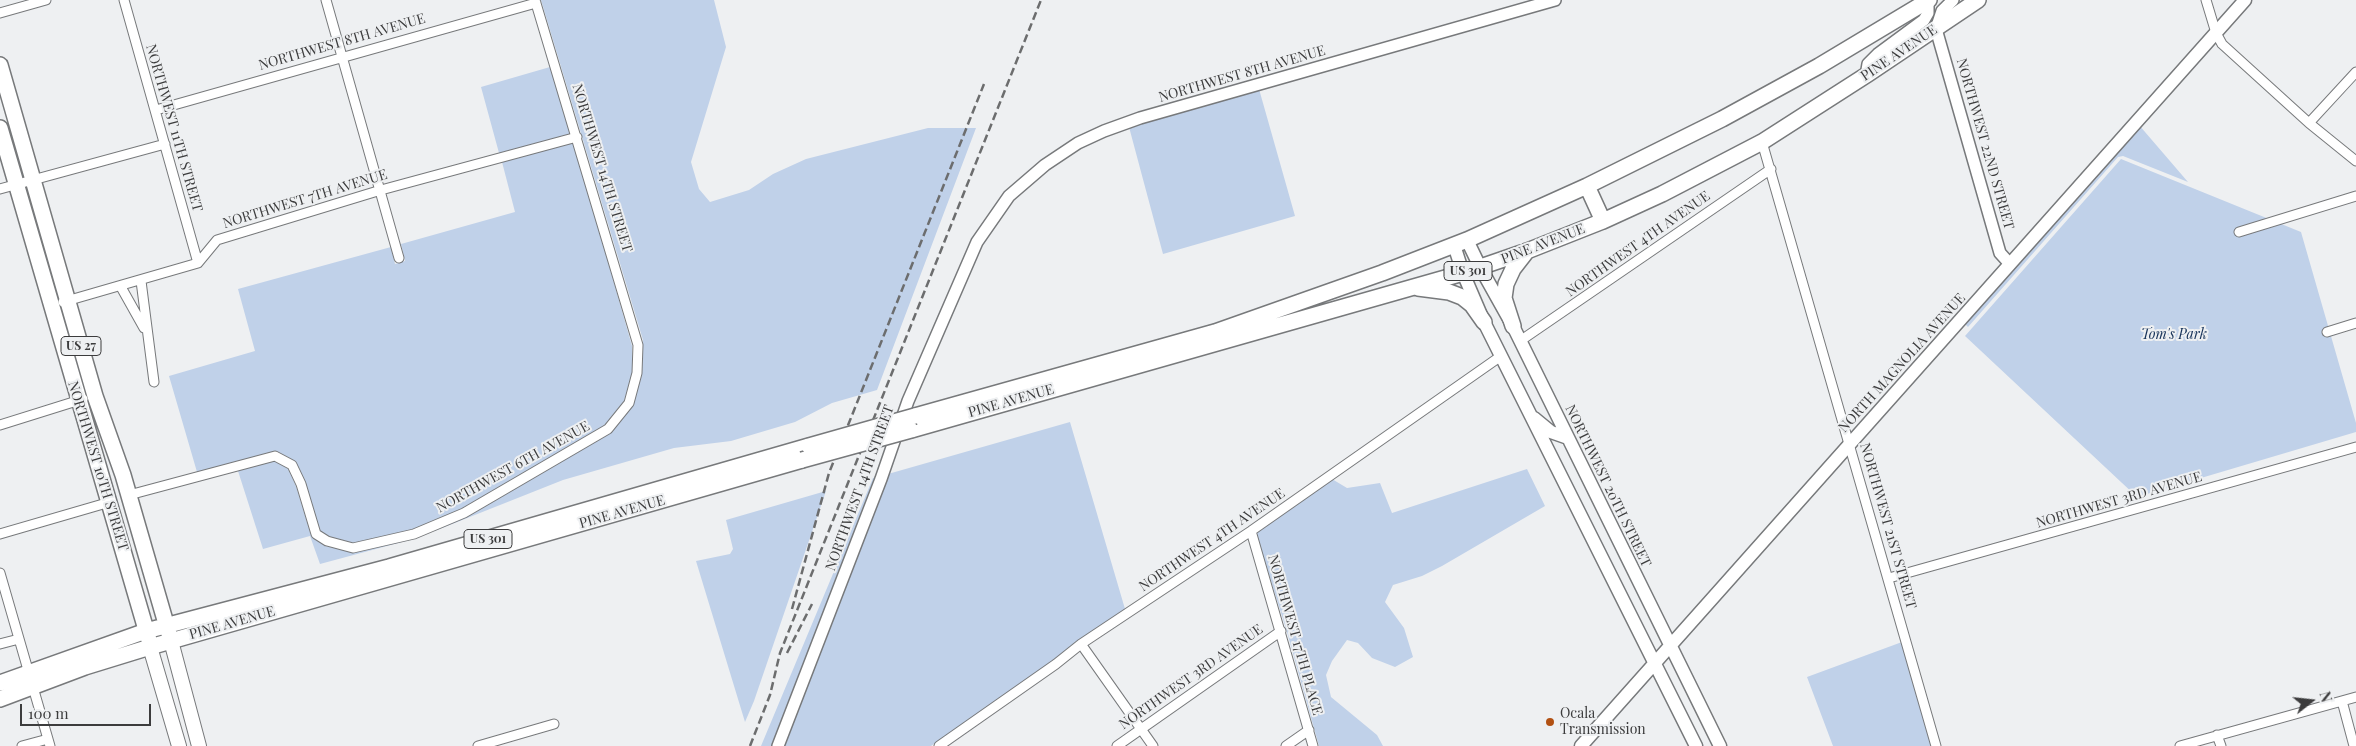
<!DOCTYPE html>
<html>
<head>
<meta charset="utf-8">
<style>
	body { margin:0 }
	#map { position:relative; width:2356px; height:746px; overflow:hidden; background:#eef0f2; font-family:"Playfair Display",serif }
	canvas { display:block }
	.north { position:absolute; left:2286px; top:676px; width:50px; height:50px; -webkit-text-stroke:4px #eef0f2; paint-order:stroke; rotate:74deg; font-size:14px; font-weight:700; line-height:20px; text-align:center; color:#3c3c3d }
	.north::after { content:''; display:block; margin:auto; width:18px; height:22px; background:#3c3c3d; clip-path:polygon(50% 0,100% 100%,50% 72%,0 100%) }
	.scale { position:absolute; left:20px; top:704px; width:131px; height:22px; box-sizing:border-box; border:2px solid #3c3c3d; border-top:0; padding-left:6px; font-size:15px; line-height:18px; white-space:nowrap; color:#3c3c3d; -webkit-text-stroke:4px #eef0f2; paint-order:stroke }
</style>
</head>
<body>
<div id="map">
<canvas width="2356" height="746"></canvas>
<div class="north">N</div>
<div class="scale">100 m</div>
</div>
<script>
const ctx = document.querySelector('canvas').getContext('2d');
ctx.lineJoin = 'round';
function fillPath(path, color) { ctx.fillStyle = color; ctx.fill(path, 'evenodd'); }
const shape = rows => new Path2D(rows.map(r => 'M' + r).join(''));
function stroke(path, color, width, dash) { ctx.strokeStyle = color; ctx.lineWidth = width; ctx.lineCap = dash ? 'butt' : 'round'; ctx.setLineDash(dash || []); ctx.stroke(path); }
function write(font, color, halo, rows, align = 'center') {
  ctx.font = font + ' "Playfair Display",serif'; ctx.lineWidth = 4; ctx.setLineDash([]); ctx.textBaseline = 'middle'; ctx.strokeStyle = halo; ctx.fillStyle = color; for (const [text, x, y, turn = 0] of rows) {
    ctx.save(); ctx.translate(x, y); ctx.rotate((+turn || 0) * Math.PI / 180); ctx.textAlign = isNaN(turn) ? turn : align; if (halo) ctx.strokeText(text, 0, 0); ctx.fillText(text, 0, 0); ctx.restore();
  }
}
const green = shape([
	[541,0,714,0,726,47,691,162,699,189,710,202,749,190,773,174,806,159,928,128,976,128,877,390,832,403,795,422,731,441,674,448,563,480,432,532,466,517,610,433,633,405,642,374,643,340],
	[550,67,571,134,499,153,481,87],
	[1259,89,1295,216,1163,254,1129,127],
	[2139,125,2188,182,2123,156,2118,157,1968,327,1964,323],
	[574,142,632,346,632,373,624,401,604,426,461,509,412,530,354,543,330,537,320,531,305,483,296,463,278,452,197,472,169,376,255,351,238,289,391,247,395,264,405,261,401,244,515,212,502,162],
	[2121,159,2301,232,2356,423,2356,432,2137,497,1965,336],
	[1070,422,1125,609,1074,643,1053,661,931,746,783,746,888,474],
	[274,461,288,468,296,486,311,535,325,546,354,552,413,539,320,564,310,536,263,549,238,471],
	[1527,469,1545,506,1442,566,1422,576,1393,585,1385,602,1404,628,1413,657,1395,667,1372,658,1358,643,1347,640,1332,661,1326,675,1331,697,1377,735,1383,746,1319,746,1287,632,1256,533,1332,479,1347,488,1380,483,1392,513],
	[876,477,772,746,761,746,873,478],
	[826,491,754,701,745,722,696,561,730,554,733,549,726,520],
	[1902,642,1931,746,1833,746,1807,677]
]);
const minor = shape([
	[124,0,198,263],
	[326,0,399,258],
	[2206,0,2216,33,2222,44,2309,123,2356,161],
	[0,13,46,0],
	[156,110,536,3],
	[2309,123,2356,72],
	[1762,142,1936,746],
	[0,189,165,144],
	[2239,232,2356,196],
	[141,281,154,382],
	[121,287,144,328],
	[63,302,198,263,217,240,381,190,577,137],
	[2327,332,2356,323],
	[1520,341,1771,169],
	[0,425,83,399],
	[129,495,275,456,292,465,301,484,316,534,327,541,353,548,414,534,464,513,608,429,629,403,637,373,638,345,535,0],
	[1251,531,1313,746],
	[0,534,110,502],
	[0,573,50,746],
	[1889,578,2356,447],
	[0,644,19,639],
	[1081,644,1153,746],
	[2342,701,2354,746],
	[2217,735,2221,746],
	[22,746,48,739],
	[478,746,554,724],
	[939,746,1056,664,1081,644,1251,531,1501,356],
	[1117,746,1281,631],
	[1286,746,1309,730],
	[2180,746,2356,697]
]);
const tertiary = shape([
	[1953,0,1942,11,1936,29,2000,253,2010,264],
	[1866,76,1868,64,1878,54,1924,20,1928,13,1928,0],
	[778,746,881,479,908,401,977,242,1009,196,1045,165,1078,143,1104,131,1140,118,1555,0]
]);
const secondary = shape([
	[1467,240,1480,267,1513,326,1720,746],
	[1454,245,1463,273,1484,322,1696,746],
	[1534,418,1551,432,1568,438],
	[1581,746,2245,0]
]);
const primary = shape([
	[171,641,199,746],
	[150,647,179,746]
]);
const trunk = shape([
	[0,65,95,396,123,475,169,634],
	[0,128,149,640],
	[1587,186,1603,221],
	[1418,288,1449,292,1462,297,1472,305,1484,322],
	[1513,326,1504,298,1506,284,1513,269,1527,251],
	[915,416,1215,332,1382,273,1467,240,1587,186,1722,119,1819,66,1929,0],
	[911,430,1463,273,1527,251,1603,221,1662,194,1762,142,1868,74,1978,0],
	[0,683,146,631,389,567,809,446],
	[0,699,85,667,150,647,802,460]
]);
const rail = shape([
	[792,609,829,473,984,84],
	[787,653,812,604],
	[750,746,770,695,780,653,1041,0]
]);
const trunkBridge = shape([
	[809,446,915,416],
	[802,460,911,430]
]);
const markers = [
	[1550,722,5,"#b25113"]
];
const shields = [
	[1468,271,48],
	[81,346,40],
	[488,539,48]
];
const shieldNames = [
	["US 301",1468,271],
	["US 27",81,346],
	["US 301",488,539]
];
const streetNames = [
	["NORTHWEST 8TH AVENUE",342,42,-16],
	["PINE AVENUE",1899,53,-34],
	["NORTHWEST 8TH AVENUE",1242,74,-16],
	["NORTHWEST 11TH STREET",174,128,74],
	["NORTHWEST 22ND STREET",1985,144,74],
	["NORTHWEST 14TH STREET",602,168,73],
	["NORTHWEST 7TH AVENUE",305,199,-17],
	["PINE AVENUE",1543,244,-21],
	["NORTHWEST 4TH AVENUE",1638,244,-35],
	["NORTH MAGNOLIA AVENUE",1902,363,-48],
	["PINE AVENUE",1011,401,-16],
	["NORTHWEST 10TH STREET",98,466,73],
	["NORTHWEST 6TH AVENUE",513,467,-29],
	["NORTHWEST 20TH STREET",1608,486,64],
	["NORTHWEST 14TH STREET",860,488,-70],
	["NORTHWEST 3RD AVENUE",2119,500,-16],
	["PINE AVENUE",622,512,-16],
	["NORTHWEST 21ST STREET",1888,526,74],
	["NORTHWEST 4TH AVENUE",1212,540,-34],
	["PINE AVENUE",232,623,-16],
	["NORTHWEST 17TH PLACE",1295,635,74],
	["NORTHWEST 3RD AVENUE",1191,677,-35]
];
const parkNames = [
	["Tom's Park",2174,335]
];
const poiNames = [
	["Ocala",1560,714],
	["Transmission",1560,730]
];
fillPath(green, '#c0d1e9');
stroke(minor, '#77797b', 11);
stroke(tertiary, '#77797b', 14);
stroke(secondary, '#77797b', 15);
stroke(primary, '#77797b', 16);
stroke(trunk, '#77797b', 18);
stroke(minor, '#fff', 9);
stroke(tertiary, '#fff', 11);
stroke(secondary, '#fff', 12);
stroke(primary, '#fff', 14);
stroke(trunk, '#fff', 15);
stroke(rail, '#6c6d6e', 2.5, [8, 4]);
stroke(trunkBridge, '#77797b', 18, []);
stroke(trunkBridge, '#fff', 15);
for (const [x, y, r, color] of markers) { const dot = new Path2D(); dot.arc(x, y, r, 0, 2 * Math.PI); ctx.fillStyle = color; ctx.fill(dot); stroke(dot, '#eef0f2', 2); }
for (const [x, y, w] of shields) { const box = new Path2D(); box.roundRect(x - w / 2, y - 9.5, w, 19, 4); ctx.fillStyle = '#eef0f2'; ctx.fill(box); stroke(box, '#3c3c3d', 1); }
write('bold 12px', '#3c3c3d', null, shieldNames);
write('14px', '#3c3c3d', '#eef0f2', streetNames);
write('italic 14px', '#153158', '#eef0f2', parkNames);
write('14px', '#3c3c3d', '#eef0f2', poiNames, 'left');
</script>
</body>
</html>
